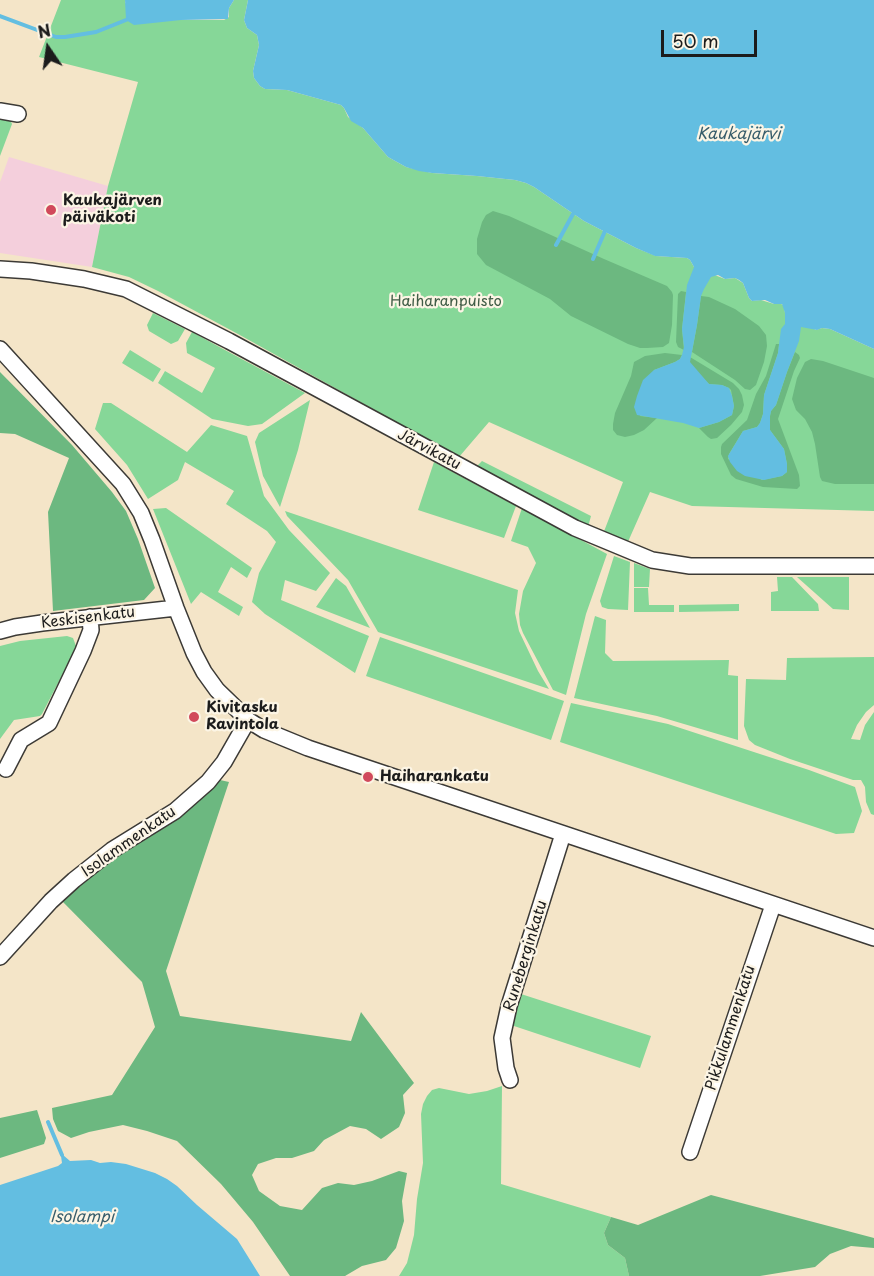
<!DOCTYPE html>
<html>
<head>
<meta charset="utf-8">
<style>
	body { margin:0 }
	#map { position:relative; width:874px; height:1276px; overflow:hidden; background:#f4e5c8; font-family:"Playpen Sans",sans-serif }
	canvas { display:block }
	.north { position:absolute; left:18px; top:18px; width:60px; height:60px; -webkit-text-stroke:4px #fcf5e5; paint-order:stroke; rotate:347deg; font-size:16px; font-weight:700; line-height:24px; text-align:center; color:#1c1c1c }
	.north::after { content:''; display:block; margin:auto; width:21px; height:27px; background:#1c1c1c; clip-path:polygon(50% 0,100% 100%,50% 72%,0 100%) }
	.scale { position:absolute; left:661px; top:30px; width:96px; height:27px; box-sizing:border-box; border:3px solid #1c1c1c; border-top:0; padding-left:8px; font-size:18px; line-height:21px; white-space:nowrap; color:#1c1c1c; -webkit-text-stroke:4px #fcf5e5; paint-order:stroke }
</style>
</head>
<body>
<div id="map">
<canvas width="874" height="1276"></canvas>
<div class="north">N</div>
<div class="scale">50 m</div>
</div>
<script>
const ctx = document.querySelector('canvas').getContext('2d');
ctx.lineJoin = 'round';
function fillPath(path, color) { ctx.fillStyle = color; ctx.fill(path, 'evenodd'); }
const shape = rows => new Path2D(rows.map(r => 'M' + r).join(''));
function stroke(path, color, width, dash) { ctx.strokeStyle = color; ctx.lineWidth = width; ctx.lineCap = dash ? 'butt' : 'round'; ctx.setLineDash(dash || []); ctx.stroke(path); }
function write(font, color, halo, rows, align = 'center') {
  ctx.font = font + ' "Playpen Sans",sans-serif'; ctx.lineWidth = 4.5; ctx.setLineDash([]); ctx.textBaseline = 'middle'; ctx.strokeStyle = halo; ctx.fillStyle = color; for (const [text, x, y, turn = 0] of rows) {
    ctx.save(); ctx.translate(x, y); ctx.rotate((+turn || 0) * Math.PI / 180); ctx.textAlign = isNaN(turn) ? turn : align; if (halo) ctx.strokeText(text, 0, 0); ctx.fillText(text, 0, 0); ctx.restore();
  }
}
const built = shape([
	[9,157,108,186,92,267,0,253,0,182]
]);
const green = shape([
	[61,0,125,0,125,3,181,20,224,20,229,17,229,8,234,0,248,0,244,20,247,28,257,35,259,45,253,71,254,78,260,86,265,89,287,90,341,105,344,108,348,117,363,128,388,157,406,167,432,173,477,176,515,180,526,183,534,187,584,221,636,248,656,256,687,258,690,260,694,267,725,279,735,278,743,283,749,298,752,301,761,300,774,304,780,303,784,306,785,313,816,330,822,328,830,329,874,349,874,511,692,506,650,492,627,544,603,534,623,482,489,422,459,457,238,334,158,291,129,277,92,267,108,186,138,82,39,57],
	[0,114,8,115,12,124,0,156],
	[153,313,185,329,178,341,171,344,149,331,147,325],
	[192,332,225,350,305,393,262,424,248,426,212,419,158,383,165,371,202,393,215,368,187,353,186,343],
	[130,350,161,369,153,382,122,363],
	[310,400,298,450,280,507,263,476,255,442,259,433],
	[103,403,111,403,187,452,211,425,247,436,264,496,289,530,330,573,316,591,285,580,281,600,369,636,355,673,265,614,252,602,259,573,276,542,267,531,226,504,234,491,185,462,178,480,148,499,127,465,95,429],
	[482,461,591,516,588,527,476,467],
	[434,462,516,506,504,538,418,510],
	[166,508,252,568,247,578,231,567,218,592,243,607,239,616,201,592,191,604,153,509],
	[522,508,607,554,586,614,566,695,553,690,523,633,520,625,519,614,523,591,536,563,528,547,511,541],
	[285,511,518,590,515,613,519,631,538,671,549,689,378,632,348,580,287,516],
	[614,556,630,562,628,610,608,609,602,607,600,601],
	[634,563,650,569,649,587,634,587],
	[777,577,792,577,818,604,819,611,771,611,771,592,778,591],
	[797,577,849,577,849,610,833,609],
	[336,578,346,586,370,628,316,607],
	[634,588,648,588,649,605,674,605,674,612,634,612],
	[739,604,739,611,679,612,679,605],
	[595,616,606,620,605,653,613,661,729,660,728,675,738,676,738,740,657,716,574,698],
	[67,636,73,638,76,646,70,660,42,714,40,716,14,720,0,739,0,646,20,641],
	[380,637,564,701,551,740,366,676],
	[874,657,874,705,866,712,857,725,851,739,860,740,865,725,874,712,874,815,871,814,866,802,865,787,861,780,853,780,790,759,755,745,749,740,744,726,746,679,786,680,787,658],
	[571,703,668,724,809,770,855,787,862,811,854,833,836,834,560,742],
	[521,994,651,1036,640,1068,511,1025],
	[502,1086,501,1184,611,1217,604,1233,608,1245,625,1258,629,1276,399,1276,407,1263,414,1235,417,1199,423,1163,421,1114,423,1104,427,1096,432,1090,439,1088,469,1094,487,1091]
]);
const forest = shape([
	[493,211,509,216,604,259,667,286,672,292,673,295,672,325,669,343,663,347,647,348,640,348,628,344,571,316,550,299,486,265,477,254,477,239,482,222,486,215],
	[681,291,686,292,682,329,684,350,678,347,676,342,678,294],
	[701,296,709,297,735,309,759,326,766,335,767,346,764,362,756,385,750,390,745,389,735,380,692,352,697,325],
	[776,344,779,344,778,353,764,395,763,414,760,423,757,427,743,431,729,454,728,459,762,480,782,476,787,472,787,464,784,449,770,430,770,416,771,411,776,405,787,372,795,352,799,355,800,358,794,371,778,419,799,475,800,486,797,489,763,487,736,479,731,475,721,454,721,447,722,444,747,420,756,394,766,376],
	[665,353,682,355,680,359,675,362,654,370,640,416,657,418,644,430,634,435,625,437,617,435,613,430,613,424,615,413,631,376,634,362,645,356],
	[690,357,733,383,739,389,742,395,744,405,742,412,731,425,717,438,711,439,708,437,699,428,719,422,732,415,734,406,731,390,729,388,722,385,709,384,690,365],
	[811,359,823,361,874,378,874,484,835,484,822,481,820,477,815,444,812,432,805,419,796,410,792,399,797,378,805,362],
	[0,372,72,445,112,492,126,511,138,539,155,588,144,600,53,611,48,512,69,458,15,434,0,433],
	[220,780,229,782,166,971,180,1016,351,1041,361,1012,414,1083,403,1095,405,1113,399,1127,381,1139,366,1129,350,1126,324,1140,314,1151,292,1158,276,1158,258,1164,252,1175,259,1191,280,1206,302,1210,322,1188,338,1183,354,1185,372,1181,399,1171,407,1173,402,1201,404,1221,396,1248,386,1260,362,1266,345,1276,290,1276,253,1222,221,1184,177,1141,147,1131,123,1125,89,1132,71,1138,58,1131,53,1119,52,1108,112,1095,155,1027,142,982,62,901,100,867,175,819,199,800],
	[37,1110,46,1138,44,1144,0,1158,0,1118],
	[711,1195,874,1238,874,1248,851,1246,830,1254,815,1267,760,1276,629,1276,625,1258,608,1245,604,1233,611,1217,638,1225]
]);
const water = shape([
	[125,0,234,0,229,8,228,19,181,20,134,25,126,20],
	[248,0,874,0,874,349,830,329,822,328,817,330,801,327,799,341,787,372,776,405,771,411,770,416,770,430,784,449,787,464,787,472,782,476,764,480,745,476,737,471,730,462,728,456,743,431,757,427,760,423,763,414,764,395,778,353,781,329,785,324,785,313,782,304,774,304,765,300,752,301,749,298,743,283,739,280,735,278,725,279,718,275,711,277,704,289,701,296,697,325,690,362,709,384,722,385,729,388,732,396,734,406,732,415,719,422,699,428,683,423,637,415,634,407,637,396,643,380,654,370,675,362,680,359,682,355,684,347,682,329,687,285,694,267,690,260,687,258,655,256,636,248,584,221,534,187,526,183,515,180,477,176,432,173,419,171,406,167,388,157,363,128,351,121,344,108,341,105,287,90,265,89,260,86,254,78,253,71,259,45,257,35,247,28,244,20],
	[63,1155,70,1161,91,1160,100,1163,111,1162,126,1164,155,1173,167,1179,177,1186,197,1205,237,1239,260,1276,0,1276,0,1185,58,1166,62,1163,61,1156]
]);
const stream = shape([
	[0,16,56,37,65,37,96,32,126,20],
	[556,245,573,214],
	[593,259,605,231],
	[48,1122,62,1155]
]);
const minor = shape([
	[0,111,18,114],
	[0,269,31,271,84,279,126,289,229,341,575,528,652,560,690,566,874,566],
	[0,349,123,484,141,513,152,540,176,608,194,653,204,672,217,690,248,720,264,730,308,748,874,938],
	[0,631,15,627,42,623,176,608],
	[6,769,21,740,49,723,83,651,91,630,90,617],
	[0,957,51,901,74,880,112,850,175,811,208,782,224,762,248,720],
	[510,1080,506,1068,502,1038,509,1006,563,834],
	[690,1152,773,905]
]);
const markers = [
	[51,210,6,"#d1495b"],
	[194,717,6,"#d1495b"],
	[368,777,6,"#d1495b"]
];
const poiNames = [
	["Kaukajärven",63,201],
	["päiväkoti",63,218],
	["Kivitasku",206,708],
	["Ravintola",206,725],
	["Haiharankatu",380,777]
];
const parkNames = [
	["Haiharanpuisto",446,302]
];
const streetNames = [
	["Järvikatu",429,450,28],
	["Keskisenkatu",88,618,-7],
	["Isolammenkatu",129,842,-35],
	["Runeberginkatu",526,956,-73],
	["Pikkulammenkatu",731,1028,-72]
];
const waterNames = [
	["Kaukajärvi",739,135],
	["Isolampi",82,1218]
];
fillPath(built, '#f4cfdc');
fillPath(green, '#86d798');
fillPath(forest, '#6cb880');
fillPath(water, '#63bee1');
stroke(stream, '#63bee1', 4);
stroke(minor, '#3c3a36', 18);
stroke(minor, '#fff', 15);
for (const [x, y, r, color] of markers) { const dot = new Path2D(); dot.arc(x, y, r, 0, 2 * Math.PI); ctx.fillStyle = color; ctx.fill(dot); stroke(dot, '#fcf5e5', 2); }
write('bold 15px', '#1c1c1c', '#fcf5e5', poiNames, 'left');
write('15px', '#415d47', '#fcf5e5', parkNames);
write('15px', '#1c1c1c', '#fcf5e5', streetNames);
write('italic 16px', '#385d6b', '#fcf5e5', waterNames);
</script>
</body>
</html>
